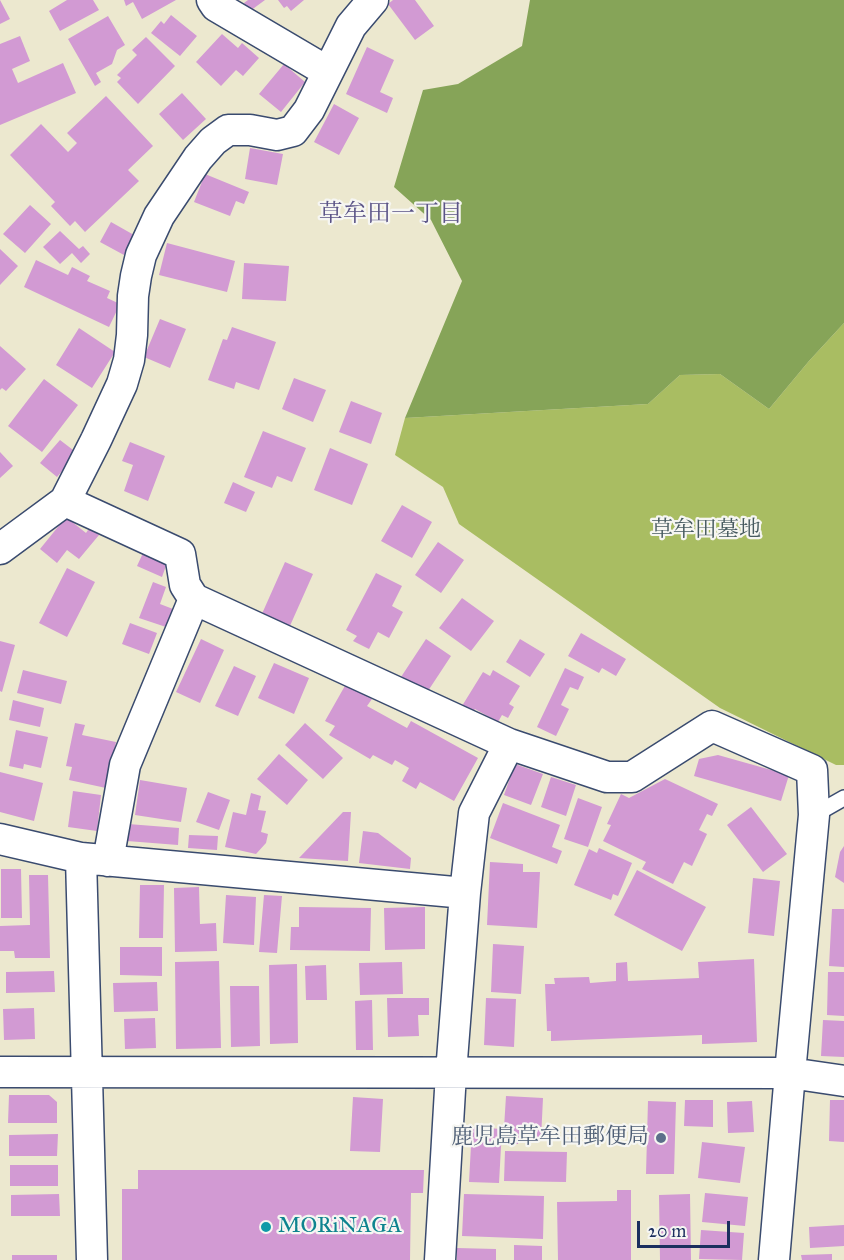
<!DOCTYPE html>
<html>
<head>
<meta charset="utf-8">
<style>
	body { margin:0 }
	#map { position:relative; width:844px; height:1260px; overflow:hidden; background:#ece8cf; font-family:"IM FELL Great Primer",serif }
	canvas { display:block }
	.scale { position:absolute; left:637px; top:1221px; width:93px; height:27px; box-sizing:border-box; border:3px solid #1b2f5e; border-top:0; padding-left:8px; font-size:18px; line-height:21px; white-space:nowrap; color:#1b2f5e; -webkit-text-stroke:4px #f6f6f2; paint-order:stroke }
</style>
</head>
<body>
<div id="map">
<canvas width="844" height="1260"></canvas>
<div class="scale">20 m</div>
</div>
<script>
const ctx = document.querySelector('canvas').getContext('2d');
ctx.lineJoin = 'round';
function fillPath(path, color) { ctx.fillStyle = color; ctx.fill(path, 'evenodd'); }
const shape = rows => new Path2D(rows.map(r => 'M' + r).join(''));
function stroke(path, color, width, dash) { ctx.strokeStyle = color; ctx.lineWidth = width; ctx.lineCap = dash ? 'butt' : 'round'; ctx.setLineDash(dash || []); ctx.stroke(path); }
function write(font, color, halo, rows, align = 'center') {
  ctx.font = font + ' "IM FELL Great Primer","Noto Serif JP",serif'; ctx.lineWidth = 4.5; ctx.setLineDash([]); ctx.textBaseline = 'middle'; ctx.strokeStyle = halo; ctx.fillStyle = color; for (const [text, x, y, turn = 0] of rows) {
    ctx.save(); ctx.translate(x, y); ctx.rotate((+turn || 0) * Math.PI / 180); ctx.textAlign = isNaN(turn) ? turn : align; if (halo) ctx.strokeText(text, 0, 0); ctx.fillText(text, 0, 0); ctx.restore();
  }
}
const green = shape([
	[844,323,844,765,836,765,720,708,459,524,443,487,395,455,405,418,648,404,680,375,720,374,769,409,809,361]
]);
const forest = shape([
	[530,0,844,0,844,323,809,361,769,409,720,374,680,375,648,404,405,418,462,281,431,220,394,187,423,90,458,84,522,46]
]);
const building = shape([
	[0,0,10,19,0,24],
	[67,0,93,0,99,10,60,31,49,11],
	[124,0,176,0,142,19,133,2,126,6],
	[248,0,265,0,250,11,244,3],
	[278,0,304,0,291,11,287,6,284,8],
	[393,0,415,0,434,26,415,40,388,4],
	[171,15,197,36,180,56,151,33,161,21,164,24],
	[108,16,125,45,117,50,112,64,96,73,101,82,95,86,68,39],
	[222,34,238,48,242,43,259,58,243,76,236,70,221,86,196,62],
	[20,36,30,61,12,69,18,83,63,63,76,93,0,125,0,44],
	[146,37,175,66,138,104,117,82,121,78,117,75,137,55,132,50],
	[367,47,394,60,380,92,393,98,387,113,346,94],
	[284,64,305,82,281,112,259,94],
	[182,93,206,119,183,140,159,114],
	[106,96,153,146,128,170,139,181,85,232,75,221,70,226,51,206,55,202,10,155,41,124,68,152,77,143,67,133],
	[334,104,359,118,339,155,314,142],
	[250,148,283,154,277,185,245,179],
	[205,174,249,192,244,204,236,201,230,216,194,202],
	[30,205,51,224,25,253,3,234],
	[111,222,134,235,124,255,100,242],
	[60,231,79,249,83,246,90,254,81,263,72,253,60,264,43,247],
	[167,243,235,261,227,292,159,275],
	[0,249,18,266,0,285],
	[36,260,68,275,72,267,90,276,87,281,110,291,107,298,120,304,109,327,24,287],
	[244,263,289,266,286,301,242,299],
	[160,319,186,329,170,368,144,357],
	[232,327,276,342,259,390,236,382,234,389,208,380,223,339,227,340],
	[79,328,115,352,92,388,56,365],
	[0,346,26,369,6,391,2,388,0,390],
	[294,378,326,390,313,422,282,409],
	[44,379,78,405,42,452,8,426],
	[351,401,382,413,371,444,339,432],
	[263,431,306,448,292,482,277,476,272,488,244,477],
	[60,440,77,453,57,477,40,463],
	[130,442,165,456,148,501,124,491,133,465,122,461],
	[330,448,368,464,352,505,314,490],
	[0,452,13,466,0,478],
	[233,482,255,492,246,512,224,503],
	[402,505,432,522,412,558,381,541],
	[66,517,86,533,90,527,99,535,79,559,67,550,57,563,40,549],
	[438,542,464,560,441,593,415,575],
	[143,553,167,563,162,577,137,566],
	[285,562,313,574,289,628,261,616],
	[67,568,95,582,67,637,39,623],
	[376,573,402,586,392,606,403,612,389,638,378,632,369,649,353,641,357,636,346,630],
	[153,582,166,587,160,604,173,609,166,627,139,618],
	[462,598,494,621,471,651,439,628],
	[130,623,157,633,149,654,122,644],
	[581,633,626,659,616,676,602,668,599,673,568,656],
	[201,639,224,650,200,703,176,692],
	[426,639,451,656,426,694,401,677],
	[520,639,545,654,530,677,506,662],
	[0,641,15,645,2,692,0,691],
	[274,663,309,678,294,714,258,698],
	[234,666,256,676,238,716,215,706],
	[565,668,584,677,578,690,570,687,561,705,569,709,556,736,537,727],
	[23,670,67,681,61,704,17,693],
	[493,670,520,686,509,704,514,707,508,718,502,715,498,722,475,709,473,712,462,706,483,672,490,676],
	[346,684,372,699,367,706,407,728,411,721,478,758,454,801,420,782,416,789,402,781,409,768,395,760,392,765,373,755,370,759,329,735,335,726,325,721],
	[13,700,44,708,40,727,9,720],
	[75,723,85,725,82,735,116,742,106,788,69,780,72,767,66,766],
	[305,723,343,758,323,779,285,745],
	[16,730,48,737,41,768,24,764,23,769,9,766],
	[279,754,308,780,287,805,257,779],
	[718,755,789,775,781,801,694,776,699,759],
	[515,764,543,774,531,805,504,795],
	[0,772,43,783,34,821,0,812],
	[551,777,576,785,566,816,541,807],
	[665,779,718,804,712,816,707,814,699,830,707,834,692,866,684,862,673,884,642,869,646,862,603,841,611,825,607,824,621,794,629,798],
	[140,780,187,788,181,822,135,815],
	[73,791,101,795,97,831,68,827],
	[208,792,230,800,219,830,196,822],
	[251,793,261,796,258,810,266,811,261,832,268,834,266,843,256,854,225,847,233,812,246,815],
	[578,798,602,807,588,847,564,839],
	[503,803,560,825,552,847,562,851,557,864,490,838],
	[751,807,787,854,763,872,727,825],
	[343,812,351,812,348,861,299,858],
	[128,824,179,828,178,845,127,841],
	[363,831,378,833,411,858,410,869,359,863],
	[189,835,218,836,217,850,188,848],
	[844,846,844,883,835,877,840,852],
	[599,848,632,863,618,896,613,894,611,900,574,885,589,849,597,853],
	[490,862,523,864,523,872,540,872,537,928,487,925],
	[1,869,21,869,22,918,1,918],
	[637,870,706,907,682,951,614,915],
	[29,875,48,875,50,958,15,958,14,951,0,951,0,926,30,925],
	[753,878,780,881,774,936,748,933],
	[140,885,164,885,163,938,139,938],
	[199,887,200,924,216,923,217,951,175,952,174,888],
	[226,895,256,897,254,945,223,943],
	[264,895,282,896,277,953,259,952],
	[299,907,371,908,370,951,290,950,291,927,299,927],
	[425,907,425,949,385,950,384,908],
	[832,909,844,909,844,967,829,966],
	[493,944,524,946,521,994,491,992],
	[120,947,162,947,162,976,120,975],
	[754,959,757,1042,702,1044,702,1035,551,1041,551,1031,547,1031,545,984,555,984,554,978,589,977,590,983,616,981,616,963,627,962,628,981,699,978,698,962],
	[219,961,221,1048,176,1049,175,962],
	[402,962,403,994,360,995,359,963],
	[297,964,298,1043,270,1044,269,965],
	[326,965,327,1000,306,1000,305,966],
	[54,971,55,992,6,993,6,972],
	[828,972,844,972,844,1016,827,1015],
	[157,982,158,1011,114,1012,113,983],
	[230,986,259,986,260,1046,231,1047],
	[387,998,429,998,429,1015,418,1015,419,1036,388,1037],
	[486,998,516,999,514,1047,484,1045],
	[372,1000,373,1050,356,1050,355,1001],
	[34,1008,35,1039,4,1040,3,1009],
	[155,1018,156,1048,125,1049,124,1019],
	[823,1020,844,1021,844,1057,821,1056],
	[9,1095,49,1095,57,1102,57,1123,8,1123],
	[506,1096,543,1098,541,1139,518,1138,518,1144,503,1144],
	[353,1097,383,1099,380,1152,350,1151],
	[685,1100,713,1100,713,1127,684,1126],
	[830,1100,844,1100,844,1142,829,1141],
	[648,1101,676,1102,674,1174,646,1174],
	[752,1101,754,1132,728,1133,727,1102],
	[472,1127,502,1129,499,1183,469,1182],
	[58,1134,57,1156,9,1156,9,1135],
	[702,1142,745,1147,740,1183,698,1178],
	[505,1151,567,1152,566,1182,504,1181],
	[10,1165,58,1165,58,1186,10,1186],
	[138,1170,424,1170,423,1193,411,1193,410,1260,122,1260,122,1189,138,1189],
	[617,1190,631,1190,631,1260,558,1260,557,1202,617,1201],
	[705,1193,748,1197,745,1226,702,1222],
	[59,1194,60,1216,11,1216,11,1195],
	[464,1194,544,1196,543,1239,462,1236],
	[690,1194,691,1260,660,1260,659,1195],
	[844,1225,844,1246,810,1248,809,1227],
	[701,1230,744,1233,742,1260,699,1259],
	[514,1245,542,1246,542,1260,514,1260],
	[457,1248,496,1249,496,1260,457,1260],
	[832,1254,832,1260,802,1260,801,1255],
	[12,1255,57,1255,57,1260,12,1260]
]);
const lane = shape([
	[814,815,844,798]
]);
const street = shape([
	[212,0,216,6,328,72],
	[65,501,180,554,185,585,194,599,509,744,607,777,632,777,712,726,812,770,814,815,790,1073,774,1260],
	[0,549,65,501,96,440,122,384,129,360,132,335,133,296,136,276,141,255,159,216,198,158,213,141,228,130,250,130,277,135,293,131,309,110,351,26,373,0],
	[0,839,81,858,465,893],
	[81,858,92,1260],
	[108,861,125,765,194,599],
	[0,1072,790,1073,844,1081],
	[440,1260,451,1073,465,893,474,813,509,744]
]);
const markers = [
	[661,1138,6,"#5c6f8a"],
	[266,1227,6,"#0f9aa8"]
];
const parkNames = [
	["草牟田墓地",706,531]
];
const serviceNames = [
	["鹿児島草牟田郵便局",649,1138]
];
const cultureNames = [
	["MORiNAGA",278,1227]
];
const neighbourhoodNames = [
	["草牟田一丁目",391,215]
];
fillPath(green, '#a9bd62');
fillPath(forest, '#86a458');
fillPath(building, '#d29ad3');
stroke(lane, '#3a4b6f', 18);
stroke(street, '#3a4b6f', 33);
stroke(lane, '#fff', 15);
stroke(street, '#fff', 30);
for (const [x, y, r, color] of markers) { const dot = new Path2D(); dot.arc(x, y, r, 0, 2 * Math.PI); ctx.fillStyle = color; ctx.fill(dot); stroke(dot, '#f6f6f2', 2); }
write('22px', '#465a5f', '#f6f6f2', parkNames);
write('22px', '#4e5e75', '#f6f6f2', serviceNames, 'right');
write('22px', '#0d838f', '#f6f6f2', cultureNames, 'left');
write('24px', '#5b5487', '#f6f6f2', neighbourhoodNames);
</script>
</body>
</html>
